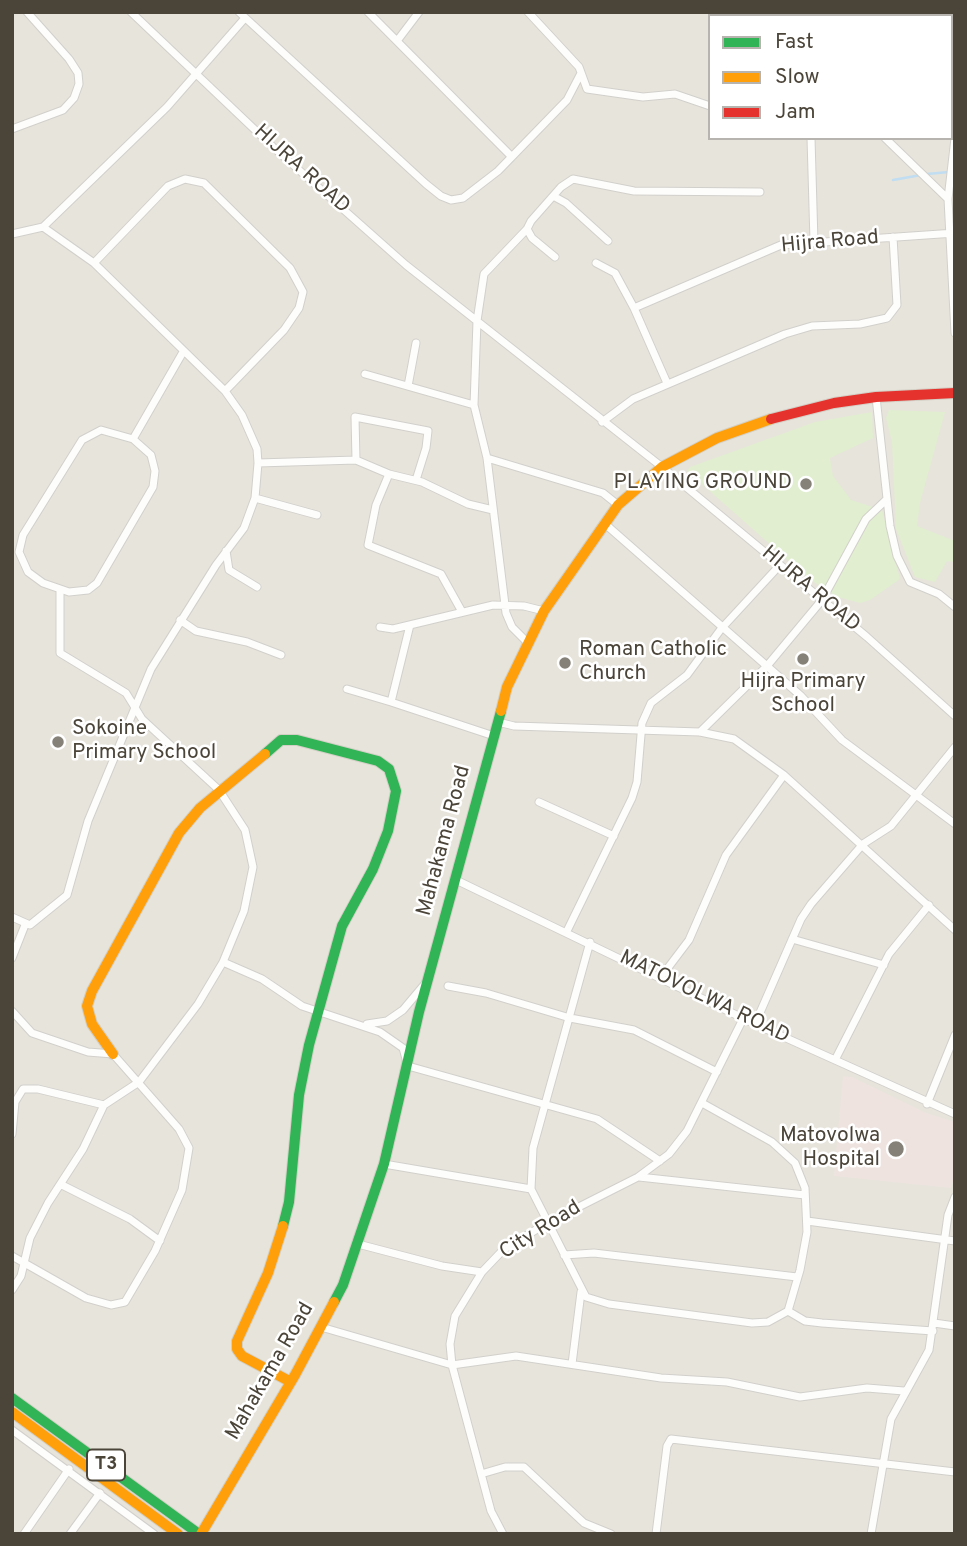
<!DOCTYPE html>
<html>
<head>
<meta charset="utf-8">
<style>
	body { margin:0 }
	#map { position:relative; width:967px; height:1546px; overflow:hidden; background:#f4f2ee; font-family:Overpass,sans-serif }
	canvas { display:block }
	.frame { position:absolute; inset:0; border:14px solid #4b4439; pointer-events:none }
	.legend { position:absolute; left:708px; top:14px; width:245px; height:126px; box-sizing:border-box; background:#fff; border:2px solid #b7b4b0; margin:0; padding:9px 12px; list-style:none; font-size:21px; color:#4b4439 }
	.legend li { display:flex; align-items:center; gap:14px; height:35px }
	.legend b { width:35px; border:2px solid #b7b4b0 }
</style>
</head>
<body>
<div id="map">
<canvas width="967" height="1546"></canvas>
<div class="frame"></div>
<ul class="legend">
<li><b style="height:9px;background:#30b455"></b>Fast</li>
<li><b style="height:9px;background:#ff9f0a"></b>Slow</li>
<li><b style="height:9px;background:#e5322d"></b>Jam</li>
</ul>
</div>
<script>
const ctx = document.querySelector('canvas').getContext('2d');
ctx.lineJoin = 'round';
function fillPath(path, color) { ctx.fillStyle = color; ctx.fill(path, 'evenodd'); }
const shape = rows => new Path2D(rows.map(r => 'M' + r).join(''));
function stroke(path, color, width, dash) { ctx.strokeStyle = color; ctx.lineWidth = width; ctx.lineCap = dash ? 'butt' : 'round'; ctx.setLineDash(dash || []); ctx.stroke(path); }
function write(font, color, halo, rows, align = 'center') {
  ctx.font = font + ' Overpass,sans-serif'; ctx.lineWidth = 5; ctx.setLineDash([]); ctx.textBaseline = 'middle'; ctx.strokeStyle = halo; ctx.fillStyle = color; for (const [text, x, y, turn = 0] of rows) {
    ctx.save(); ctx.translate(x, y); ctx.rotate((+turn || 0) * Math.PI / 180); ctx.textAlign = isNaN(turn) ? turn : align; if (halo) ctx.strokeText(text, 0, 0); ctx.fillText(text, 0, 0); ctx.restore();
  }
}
const residential = shape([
	[12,12,955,12,955,1534,12,1534],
	[710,16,951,16,951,138,710,138]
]);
const medical = shape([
	[843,1076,852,1077,926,1113,955,1122,955,1176,951,1188,834,1176]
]);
const green = shape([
	[889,410,945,412,920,503,917,526,955,541,955,562,947,561,935,582,915,577,896,529,892,442,886,418],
	[872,412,873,438,830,458,833,476,851,500,882,510,900,579,870,600,860,603,838,597,809,579,687,471,690,467,815,422]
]);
const stream = shape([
	[927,174,949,172],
	[893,180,921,175]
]);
const street = shape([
	[131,12,273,147,406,265,662,467,867,637,955,716],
	[239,12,426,184,441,196,451,200,463,198,498,171,567,100,580,75],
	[368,12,511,156],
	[528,12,579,67,587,89,643,97,675,94,710,106],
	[922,12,923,16],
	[834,16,834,12],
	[397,41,419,12],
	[951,66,955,71],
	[12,129,63,110,74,98,79,84,78,73,69,59,27,12],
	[811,138,814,242],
	[885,138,948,199,955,333],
	[555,197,566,203,608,241],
	[948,199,955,138],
	[43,227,167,107,245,18],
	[527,229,484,274,477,321,474,405,487,458,506,613,512,627,528,643],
	[12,234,43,227,94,263,225,391,242,415,257,449,258,463,255,498,244,528,216,565,151,669,88,821,67,895,30,925,12,917],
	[555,257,532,238,527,229,531,221,561,187,573,179,634,191,760,192],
	[94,263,168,186,185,179,204,183,290,268,303,292,299,308,284,330,225,391],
	[596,263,615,273,634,308,667,383],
	[634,308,781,245,955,233],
	[365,374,474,405],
	[408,386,416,343],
	[876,397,890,526,897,556,910,582,939,594,955,607],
	[602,422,633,399,785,334,812,326,860,324,887,318,897,305,893,237],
	[133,439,151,455,155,471,153,487,97,583,88,590,69,592,43,583,28,572,19,552,23,535,82,440,101,430,133,439,183,352],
	[487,458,603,493,618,505],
	[356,460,355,417,428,431,426,448,416,480],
	[258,463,356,460,389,474,422,482,468,504,493,510],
	[389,474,376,505,368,545,441,574,461,610],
	[255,498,317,515],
	[604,523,801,696,842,740,955,824],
	[226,551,229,570,257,587],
	[180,620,196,631,247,642,281,655],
	[410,625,391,702,494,736],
	[380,627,393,629,493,605,524,606,544,611],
	[347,689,391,702],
	[498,722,514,726,700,732,734,739,784,775,955,930],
	[700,732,767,666,822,600,866,519,887,499],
	[539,802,614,836],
	[454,879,755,1024,955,1114],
	[567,931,632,798,637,782,642,723,651,703,687,675,721,629,780,565],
	[792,939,884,965],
	[590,942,533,1148,531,1189,586,1297,609,1304,752,1323,768,1322,788,1311,800,1270,807,1232,805,1188,795,1163,772,1142,702,1103],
	[12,958,25,925],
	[223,962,262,979,302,1006,380,1032,403,1048,408,1066,597,1119,660,1161],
	[661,977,689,940,726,855,784,775],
	[448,986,486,993,570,1018,634,1030,717,1072],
	[12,1011,32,1033,88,1052,113,1054,179,1129,189,1148,182,1190,155,1251,125,1302,111,1305,86,1298,12,1256],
	[367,1024,387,1021,403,1010,424,985],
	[755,1024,801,919,811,904,863,844,891,826,955,747],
	[835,1060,889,954,929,905],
	[927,1104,955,1035],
	[12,1134,15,1102,23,1089,38,1089,104,1105],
	[384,1164,531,1189],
	[639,1177,805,1195],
	[62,1185,130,1219,160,1241],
	[807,1221,955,1241],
	[358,1244,442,1266,482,1272],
	[564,1255,594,1253,797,1277],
	[12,1290,21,1276,30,1238,48,1203,83,1149,104,1105,139,1082,198,1004,223,962,244,911,253,867,245,830,219,790,142,719,126,693,60,653,60,591],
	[788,1311,805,1321,822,1323,933,1331],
	[934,1323,955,1326],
	[321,1327,452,1365,516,1356,661,1378,727,1382,800,1397,867,1388,904,1391],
	[572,1364,581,1292],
	[12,1430,154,1534],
	[481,1474,505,1467,524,1467,584,1523,611,1534],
	[24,1534,69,1469],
	[70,1534,100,1493],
	[503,1534,491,1511,452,1365,450,1344,455,1316,482,1272,503,1250,547,1223,638,1177,669,1154,687,1131,744,1017],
	[656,1534,667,1446,671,1439,955,1472],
	[871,1534,891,1419,929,1350,948,1215,955,1197]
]);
const fast = shape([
	[265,754,281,740,297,740,378,761,389,769,396,791,388,831,373,869,342,926,309,1045,299,1095,289,1202,283,1226],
	[334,1302,343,1285,384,1164,419,1012,501,711],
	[12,1398,199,1534]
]);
const slow = shape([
	[501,711,507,687,544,611,618,505,662,467,717,438,771,419],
	[113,1054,92,1024,87,1006,92,991,179,833,200,808,265,754],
	[283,1226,268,1273,237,1341,237,1349,242,1356,291,1382],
	[12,1412,178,1534],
	[201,1534,295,1375,334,1302]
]);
const jam = shape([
	[771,419,834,403,876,397,955,393]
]);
const markers = [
	[806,484,7,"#868178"],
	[803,659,7,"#868178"],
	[565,663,7,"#868178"],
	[58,742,7,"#868178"],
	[896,1149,9,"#868178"]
];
const shields = [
	[106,1465,38]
];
const shieldNames = [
	["T3",106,1465]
];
const streetNames = [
	["HIJRA ROAD",301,170,42],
	["Hijra Road",830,243,-5],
	["HIJRA ROAD",810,590,40],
	["Mahakama Road",445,841,-75],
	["MATOVOLWA ROAD",704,998,26],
	["City Road",541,1231,-32],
	["Mahakama Road",271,1372,-60]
];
const poiNames = [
	["PLAYING GROUND",792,484],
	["Roman Catholic",579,651,"left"],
	["Church",579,675,"left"],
	["Hijra Primary",803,683,"center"],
	["School",803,707,"center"],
	["Sokoine",72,730,"left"],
	["Primary School",72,754,"left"],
	["Matovolwa",880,1137],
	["Hospital",880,1161]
];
fillPath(residential, '#e7e4dc');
fillPath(medical, '#eee3df');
fillPath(green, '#e1eecf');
stroke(stream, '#c0ddf1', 2.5);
stroke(street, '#d2d0cb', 9);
stroke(fast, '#d3cfc5', 12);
stroke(slow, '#d3cfc5', 12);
stroke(jam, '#d3cfc5', 12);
stroke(street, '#fdfdfc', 7);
stroke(fast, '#30b455', 10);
stroke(slow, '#ff9f0a', 10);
stroke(jam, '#e5322d', 10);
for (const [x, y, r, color] of markers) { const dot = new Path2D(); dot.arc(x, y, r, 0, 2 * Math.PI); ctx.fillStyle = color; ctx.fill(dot); stroke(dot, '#fff', 2.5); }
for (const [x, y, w] of shields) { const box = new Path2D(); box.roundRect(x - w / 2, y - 15.5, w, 31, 5); ctx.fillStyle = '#fff'; ctx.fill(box); stroke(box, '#4b4439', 2); }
write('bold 19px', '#4b4439', null, shieldNames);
write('21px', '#4b4439', '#fff', streetNames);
write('21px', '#4b4439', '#fff', poiNames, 'right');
</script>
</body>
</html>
